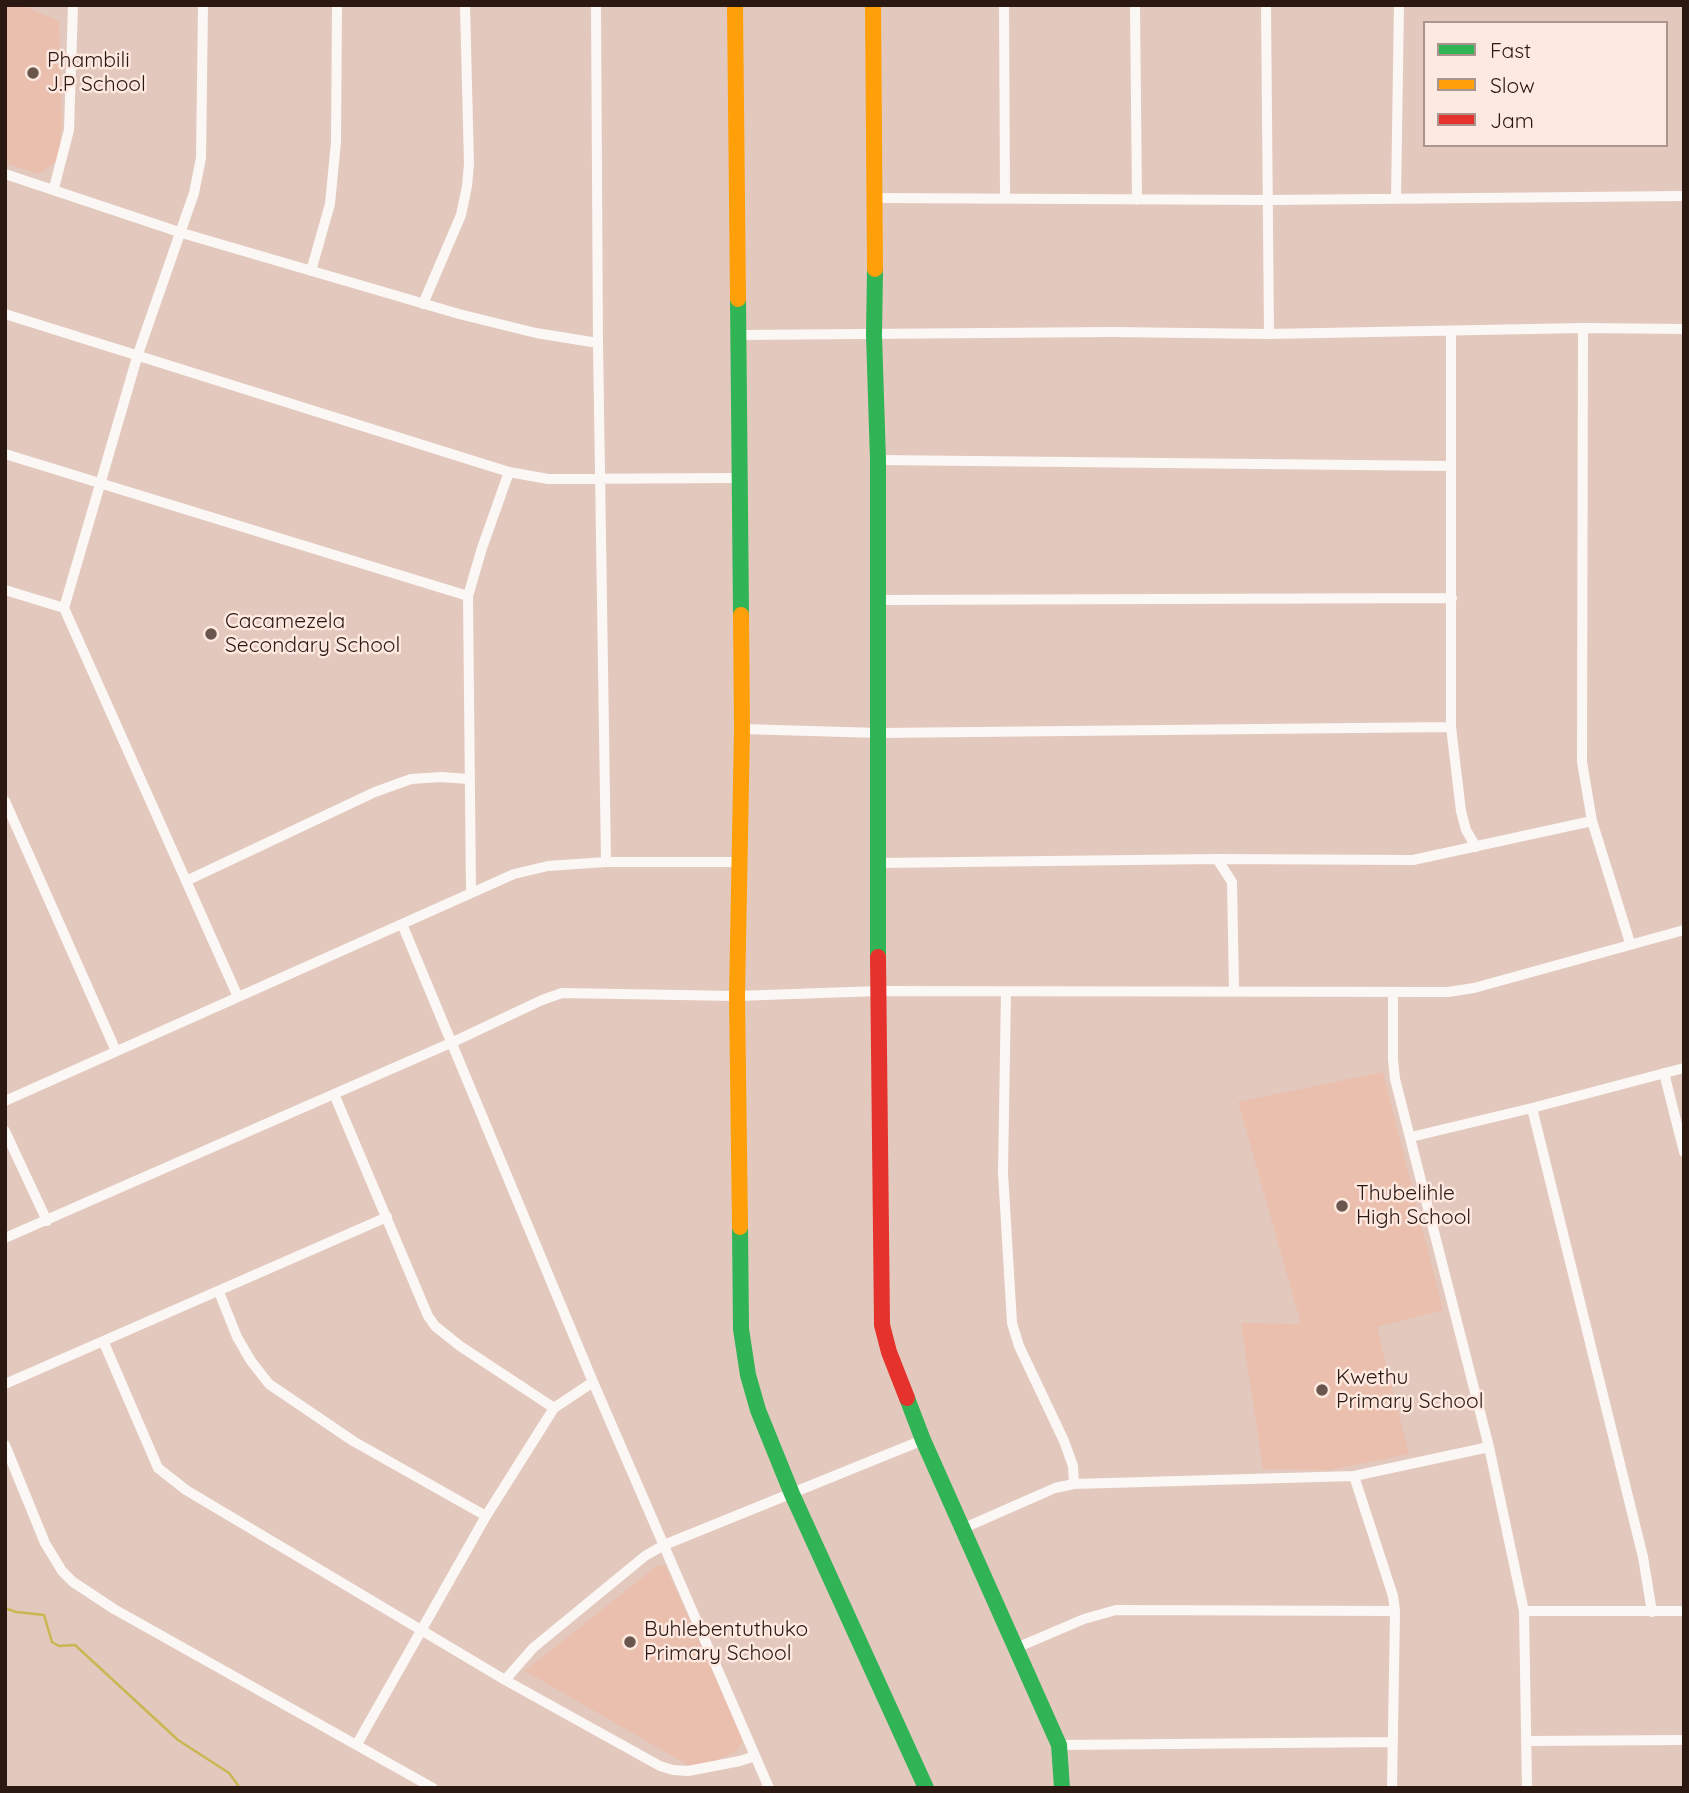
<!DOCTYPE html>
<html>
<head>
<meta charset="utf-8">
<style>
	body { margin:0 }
	#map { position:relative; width:1689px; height:1793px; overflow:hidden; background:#e3c8bd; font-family:Quicksand,sans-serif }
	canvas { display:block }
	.frame { position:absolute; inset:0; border:7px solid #2a1811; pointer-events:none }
	.legend { position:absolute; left:1423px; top:21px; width:245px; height:126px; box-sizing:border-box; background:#fee9e1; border:2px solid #a9958e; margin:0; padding:9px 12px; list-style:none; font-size:21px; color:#2a1811 }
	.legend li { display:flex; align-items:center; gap:14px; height:35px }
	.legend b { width:35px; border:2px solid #a9958e }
</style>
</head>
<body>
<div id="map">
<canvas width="1689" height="1793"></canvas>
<div class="frame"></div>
<ul class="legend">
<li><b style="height:9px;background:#30b455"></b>Fast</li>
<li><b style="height:9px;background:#ff9f0a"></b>Slow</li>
<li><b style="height:9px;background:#e5322d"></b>Jam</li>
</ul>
</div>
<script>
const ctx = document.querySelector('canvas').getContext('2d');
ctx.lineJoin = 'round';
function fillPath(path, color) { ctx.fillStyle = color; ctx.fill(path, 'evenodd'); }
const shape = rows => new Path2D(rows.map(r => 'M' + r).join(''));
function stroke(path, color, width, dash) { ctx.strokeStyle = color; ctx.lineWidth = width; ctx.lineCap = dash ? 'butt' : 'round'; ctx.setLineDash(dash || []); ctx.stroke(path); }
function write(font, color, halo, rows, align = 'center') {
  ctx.font = font + ' Quicksand,sans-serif'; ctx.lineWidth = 5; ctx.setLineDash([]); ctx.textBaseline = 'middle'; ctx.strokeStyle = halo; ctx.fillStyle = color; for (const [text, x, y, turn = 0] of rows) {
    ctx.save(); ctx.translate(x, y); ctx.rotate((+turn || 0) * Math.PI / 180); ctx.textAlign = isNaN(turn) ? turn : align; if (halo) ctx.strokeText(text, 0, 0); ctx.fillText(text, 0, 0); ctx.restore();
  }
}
const built = shape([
	[5,5,21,5,59,21,62,125,57,161,39,174,5,163],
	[1383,1072,1443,1310,1377,1327,1409,1454,1330,1470,1263,1469,1241,1323,1301,1324,1238,1102],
	[658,1565,665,1565,743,1740,737,1751,703,1766,688,1765,525,1671]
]);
const stream = shape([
	[5,1608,16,1612,44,1615,52,1642,59,1646,75,1645,178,1740,229,1773,240,1788]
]);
const street = shape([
	[203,5,201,158,194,193,138,354,64,608,238,997],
	[596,5,598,343,606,862],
	[1004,5,1005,198],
	[1135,5,1137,200],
	[1266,5,1269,334],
	[5,174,182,233,459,314,536,333,598,343],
	[54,188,69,130,73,5],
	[876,198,1269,200,1684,196],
	[1396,199,1399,5],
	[311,271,330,204,336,142,337,5],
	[423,304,461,215,467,186,469,164,465,5],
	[5,314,509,472,548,479,738,478],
	[1583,328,1582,762,1592,821,1630,943],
	[1451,332,1451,727,1461,811,1466,830,1476,847],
	[738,335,1112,332,1269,334,1583,328,1684,329],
	[5,454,468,596],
	[878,460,1451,466],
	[5,590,64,608],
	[877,600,1452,598],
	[742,729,879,733,1451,727],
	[5,801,116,1051],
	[1217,859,1232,882,1234,990],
	[878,863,1217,859,1413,860,1592,821],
	[186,881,375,792,411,779,441,777,468,779],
	[471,892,468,596,482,548,509,472],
	[402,924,593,1382,769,1788],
	[1006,992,1003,1173,1012,1323,1019,1346,1064,1441,1073,1466,1074,1484],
	[1393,992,1393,1060,1395,1079,1489,1447,1524,1611,1527,1788],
	[1664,1073,1684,1152],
	[334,1094,428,1316,435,1326,460,1346,554,1408],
	[5,1101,514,874,548,866,606,862,741,862],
	[1532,1108,1643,1557,1652,1612],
	[5,1131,47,1221],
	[1411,1137,1532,1108,1684,1068],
	[5,1238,453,1042,542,1000,562,993,737,996,878,991,1448,992,1474,988,1684,930],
	[219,1292,237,1337,251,1361,269,1384,353,1441,486,1516],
	[104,1343,158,1468,186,1490,505,1680,660,1766,673,1770,688,1771,740,1761,755,1756],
	[5,1384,387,1217],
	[5,1445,45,1543,62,1571,73,1582,114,1609,433,1788],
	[1354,1476,1393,1596,1395,1611,1392,1788],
	[964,1528,1055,1488,1074,1484,1354,1476,1489,1447],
	[1524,1611,1684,1611],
	[1016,1648,1084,1619,1116,1610,1395,1611],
	[505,1680,533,1648,645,1556,664,1545,923,1440],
	[1527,1741,1684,1740],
	[357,1744,486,1516,554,1408,593,1382],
	[1059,1745,1393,1742]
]);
const fast = shape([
	[875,269,874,335,878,460,878,957],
	[738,299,741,615],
	[740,1227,741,1329,748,1375,758,1410,792,1494,926,1788],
	[907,1398,923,1440,1059,1745,1062,1788]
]);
const slow = shape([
	[735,5,738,299],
	[873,5,875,269],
	[740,1227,737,996,742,729,741,615]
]);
const jam = shape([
	[878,957,882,1325,889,1352,907,1398]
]);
const markers = [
	[33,73,7,"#6b564d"],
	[211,634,7,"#6b564d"],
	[1342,1206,7,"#6b564d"],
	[1322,1390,7,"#6b564d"],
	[630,1642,7,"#6b564d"]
];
const poiNames = [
	["Phambili",47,61],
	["J.P School",47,85],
	["Cacamezela",225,622],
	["Secondary School",225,646],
	["Thubelihle",1356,1194],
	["High School",1356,1218],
	["Kwethu",1336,1378],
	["Primary School",1336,1402],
	["Buhlebentuthuko",644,1630],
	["Primary School",644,1654]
];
fillPath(built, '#eabfae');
stroke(stream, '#cab653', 2.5);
stroke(street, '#fbf7f5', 10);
stroke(fast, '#30b455', 16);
stroke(slow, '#ff9f0a', 16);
stroke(jam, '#e5322d', 16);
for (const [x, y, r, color] of markers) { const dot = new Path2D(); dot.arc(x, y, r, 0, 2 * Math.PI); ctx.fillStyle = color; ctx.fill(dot); stroke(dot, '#fee9e1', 2.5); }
write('21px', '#2a1811', '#fee9e1', poiNames, 'left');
</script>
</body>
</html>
